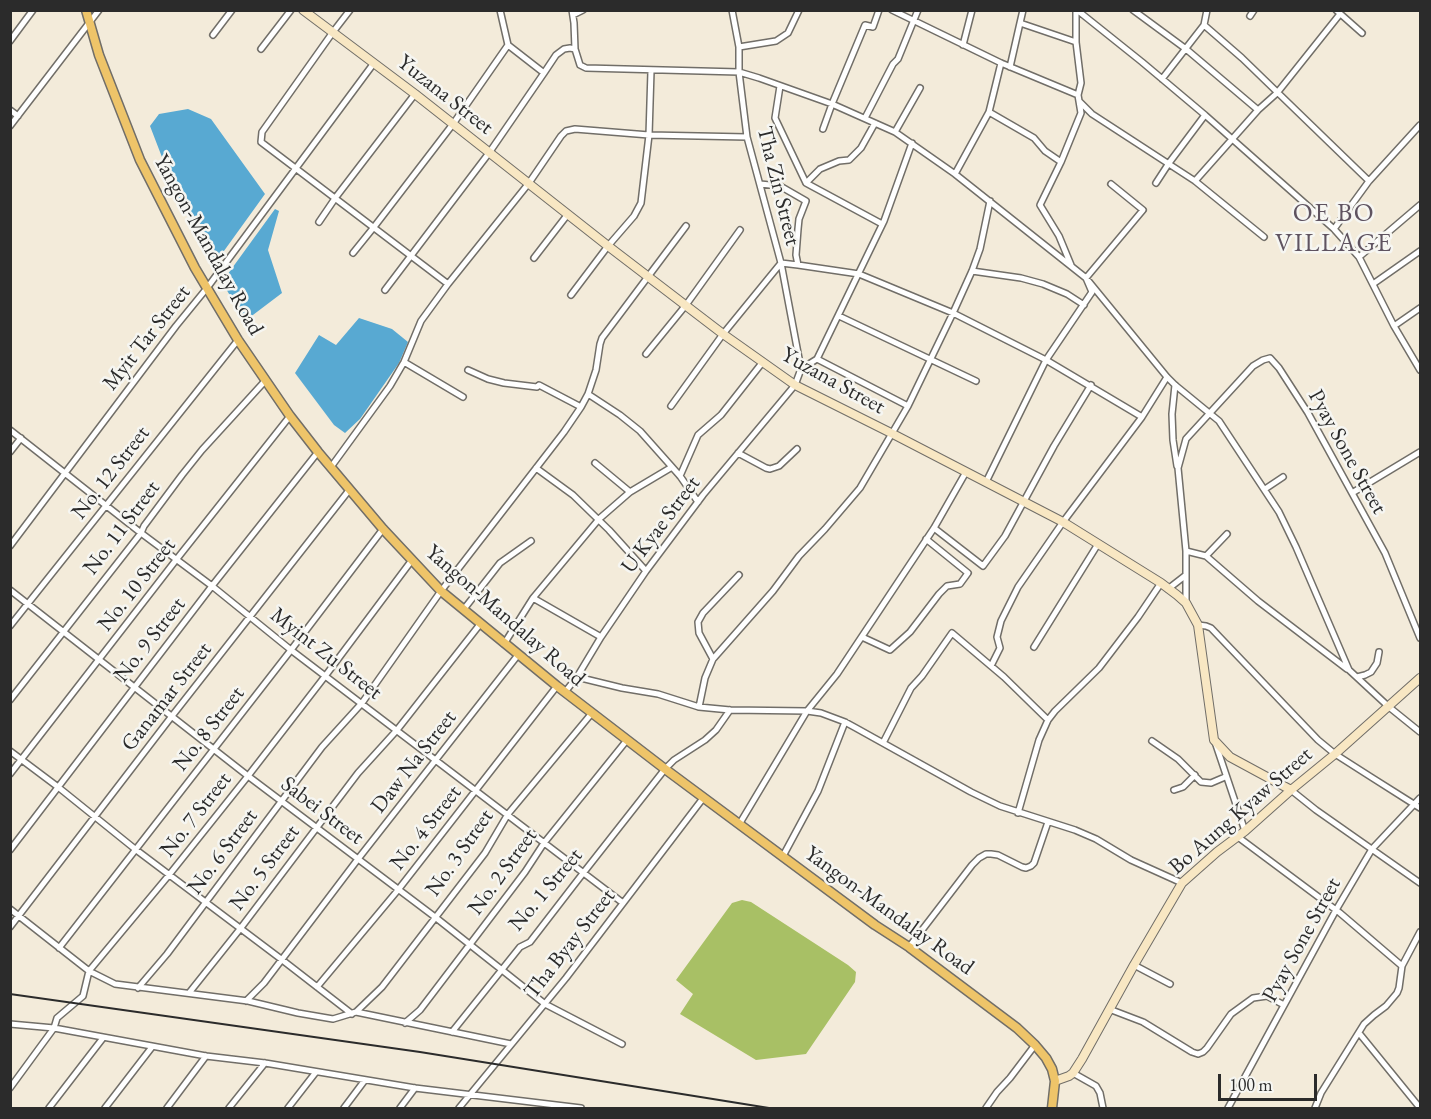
<!DOCTYPE html>
<html>
<head>
<meta charset="utf-8">
<style>
	body { margin:0 }
	#map { position:relative; width:1431px; height:1119px; overflow:hidden; background:#f3ebda; font-family:"EB Garamond",serif }
	canvas { display:block }
	.frame { position:absolute; inset:0; border:12px solid #2b2b2b; pointer-events:none }
	.scale { position:absolute; left:1218px; top:1074px; width:99px; height:27px; box-sizing:border-box; border:3px solid #2b2b2b; border-top:0; padding-left:8px; font-size:18px; line-height:21px; white-space:nowrap; color:#2b2b2b; -webkit-text-stroke:4px #f6f6f2; paint-order:stroke }
</style>
</head>
<body>
<div id="map">
<canvas width="1431" height="1119"></canvas>
<div class="frame"></div>
<div class="scale">100 m</div>
</div>
<script>
const ctx = document.querySelector('canvas').getContext('2d');
ctx.lineJoin = 'round';
function fillPath(path, color) { ctx.fillStyle = color; ctx.fill(path, 'evenodd'); }
const shape = rows => new Path2D(rows.map(r => 'M' + r).join(''));
function stroke(path, color, width, dash) { ctx.strokeStyle = color; ctx.lineWidth = width; ctx.lineCap = dash ? 'butt' : 'round'; ctx.setLineDash(dash || []); ctx.stroke(path); }
function write(font, color, halo, rows, align = 'center') {
  ctx.font = font + ' "EB Garamond",serif'; ctx.lineWidth = 5; ctx.setLineDash([]); ctx.textBaseline = 'middle'; ctx.strokeStyle = halo; ctx.fillStyle = color; for (const [text, x, y, turn = 0] of rows) {
    ctx.save(); ctx.translate(x, y); ctx.rotate((+turn || 0) * Math.PI / 180); ctx.textAlign = isNaN(turn) ? turn : align; if (halo) ctx.strokeText(text, 0, 0); ctx.fillText(text, 0, 0); ctx.restore();
  }
}
const green = shape([
	[742,900,751,902,848,965,856,972,855,982,806,1054,756,1060,680,1014,693,994,676,980,732,903]
]);
const water = shape([
	[188,109,211,119,265,194,216,262,180,204,150,126,159,114],
	[275,209,279,211,268,250,282,293,245,321,222,282],
	[359,318,392,329,408,342,399,363,360,419,345,433,334,425,295,373,319,335,336,345]
]);
const street = shape([
	[350,10,333,32,262,132,261,142,448,284],
	[572,10,574,23,575,49],
	[732,10,739,47,739,72,747,137,781,263,801,369],
	[892,10,1001,63,1078,95],
	[1023,10,1020,23,1076,42],
	[1077,10,1142,62,1205,115,1334,229,1359,257,1394,326,1420,370],
	[1133,10,1186,49,1258,110],
	[1336,10,1362,33],
	[573,15,583,10],
	[1250,16,1254,10],
	[1204,25,1242,58,1369,181],
	[213,35,232,10],
	[10,41,33,10],
	[508,45,544,73,556,55,564,49,570,48,575,49,580,65,586,68,739,72,759,78,832,104,895,132,955,174,1086,278,1167,377,1175,385,1219,421,1279,512,1296,547,1349,670,1389,707,1420,732],
	[963,45,972,10],
	[739,47,776,41,788,33,799,10],
	[261,49,291,10],
	[1010,67,1020,23],
	[1162,79,1204,25,1207,10],
	[780,86,775,118,806,183,882,224],
	[1080,102,1092,114,1195,181,1264,237],
	[10,110,18,116],
	[989,112,1034,138,1045,151,1061,162],
	[865,118,893,64,898,59,918,10],
	[10,126,99,10],
	[823,129,832,104,865,25,873,27,879,10],
	[895,132,920,88],
	[955,174,989,112,1001,63],
	[1195,181,1258,110,1277,93,1340,14],
	[806,183,820,169,839,161,849,160,861,148,875,123],
	[1156,183,1169,163,1205,115],
	[760,184,780,186,806,201,799,219,798,229,796,255,798,265,859,274,953,313,1046,360,1142,417],
	[319,222,336,197,415,94],
	[1334,229,1369,181,1420,125],
	[353,253,374,227,453,124,508,45,500,10],
	[1359,257,1420,205],
	[534,258,568,214],
	[1071,265,1059,236,1040,205,1061,162,1081,113,1078,95,1081,83,1076,42,1076,10],
	[972,271,1021,278,1043,284,1067,294,1084,305],
	[1373,284,1420,251],
	[385,290,489,153,544,73],
	[571,295,608,246,634,216,641,203,649,135,651,71],
	[839,316,976,381],
	[1394,326,1420,308],
	[646,354,686,305,740,230],
	[817,359,908,406],
	[404,362,463,397],
	[468,370,488,379,504,383,537,387,539,385,581,407],
	[1175,385,1172,414,1173,440,1177,466],
	[588,394,620,415,640,431,680,476,698,502],
	[671,406,723,334,781,263,798,265],
	[10,430,141,533,212,586,291,650,623,903],
	[10,452,21,438],
	[738,453,766,468,770,469,779,466,797,449],
	[595,463,630,492],
	[331,467,390,386,404,362,421,321,448,284,529,183,561,136,566,131,575,129,649,135,747,137],
	[536,468,573,495,609,530,646,571],
	[680,476,698,435,721,415,762,363],
	[986,482,1046,360,1092,292,1086,278,1143,210,1111,184],
	[1265,489,1283,477],
	[1352,493,1420,452],
	[934,528,983,566,1005,536,1054,446,1091,385],
	[10,546,176,326,207,288,374,63],
	[1186,551,1178,468,1186,439,1253,366,1263,360,1270,358,1279,368,1308,413,1385,553,1420,638],
	[1206,556,1227,534],
	[1168,589,1186,575,1186,551,1206,556,1258,601,1347,669],
	[10,590,248,776,435,917,545,1004,622,1044],
	[533,598,601,637],
	[1186,603,1186,575],
	[464,609,500,563,531,541],
	[1198,625,1206,626,1211,628,1318,740,1335,754,1371,777,1420,808],
	[10,626,238,340],
	[862,637,890,650,910,632,939,594,947,586,960,584,968,573,926,539],
	[504,644,533,598,599,519,630,492,672,467],
	[1034,647,1098,544],
	[713,659,699,633,698,622,703,613,739,575],
	[991,666,1000,648,997,637,1001,621,1018,587,1063,522,1142,417,1167,377],
	[577,677,622,688,658,694,699,707,730,710,807,711,821,713,845,722],
	[1357,677,1365,675,1371,672,1377,663,1379,652],
	[565,692,577,677,601,637,646,571,703,495,795,385,801,369,817,359,884,221,912,143],
	[10,700,141,533,144,526,182,475,202,450,265,381],
	[699,707,705,678,713,659,773,591,799,556,825,529,860,488,908,406,953,313,972,271,980,249,990,201],
	[1152,741,1178,759,1201,782,1211,783,1225,777],
	[1215,742,1245,831],
	[883,743,911,688,922,676,952,633,1004,677,1048,720],
	[10,751,58,787,135,849,281,959,352,1014],
	[10,774,176,560,290,416],
	[1174,790,1183,787,1195,775],
	[1291,790,1316,810,1420,883],
	[1018,813,1039,740,1048,720,1055,711,1099,668,1138,617,1161,583],
	[740,823,807,711,837,674,934,528,966,472],
	[1238,837,1340,913,1402,966],
	[10,850,212,586,318,452],
	[783,856,818,791,845,722,856,728,971,792,1000,806,1075,830,1096,839,1131,860,1182,883],
	[10,909,89,971,115,984,248,1001,298,1013,333,1019,356,1012,511,1044],
	[10,927,172,716,350,489],
	[909,947,972,865,979,858,986,854,991,854,998,855,1022,867,1026,868,1031,866,1034,863,1048,822],
	[59,948,291,650,383,529],
	[1134,965,1170,984],
	[317,987,398,890,557,686],
	[138,988,167,954,322,747,362,703,441,591,564,432,581,407,588,394,596,370,600,344,602,338,686,226],
	[189,993,240,929,358,773,397,730,481,623],
	[246,1001,264,983,358,859,518,655],
	[1109,1009,1143,1022,1192,1052,1198,1054,1203,1052,1207,1048,1231,1014,1253,998,1267,996,1284,1005],
	[356,1012,382,987,485,853,508,814,592,713],
	[405,1023,420,1010,525,872,544,843,627,740],
	[10,1024,54,1028,206,1056,265,1063,415,1088,581,1108],
	[452,1032,520,947,530,942,584,872,665,769,674,760,705,740,716,730,730,710],
	[1359,1033,1420,1108],
	[1073,1073,1096,1086,1100,1093,1103,1108],
	[10,1088,54,1028,57,1018,83,996,89,971,169,875,248,776,326,675,412,560],
	[49,1108,103,1038],
	[105,1108,152,1047],
	[167,1108,206,1056],
	[229,1108,265,1063],
	[288,1108,316,1072],
	[344,1108,365,1080],
	[400,1108,415,1088],
	[459,1108,566,978,704,797],
	[986,1108,997,1092,1010,1078,1035,1045],
	[1228,1108,1336,910,1372,849,1420,798],
	[1315,1108,1321,1093,1364,1024,1374,1015,1386,1006,1397,993,1399,988,1402,966,1420,932]
]);
const secondary = shape([
	[303,10,415,94,608,246,723,334,795,385,891,433,1063,522,1161,583,1177,595,1186,603,1198,625,1214,740,1230,757,1291,790],
	[1055,1081,1069,1076,1073,1073,1082,1059,1134,965,1182,883,1217,852,1245,831,1291,790,1335,754,1420,678]
]);
const primary = shape([
	[86,10,99,55,140,160,195,268,238,340,290,416,318,452,383,529,441,591,557,686,665,769,875,925,909,947,1017,1028,1035,1045,1046,1058,1052,1069,1055,1081,1052,1108]
]);
const rail = shape([
	[10,994,420,1052,769,1108]
]);
const streetNames = [
	["Yuzana Street",445,95,38],
	["Tha Zin Street",778,186,76],
	["Yangon-Mandalay Road",208,245,61],
	["Myit Tar Street",147,338,-52],
	["Yuzana Street",833,381,29],
	["Pyay Sone Street",1347,452,61],
	["No. 12 Street",111,473,-52],
	["U Kyae Street",661,525,-53],
	["No. 11 Street",122,528,-53],
	["No. 10 Street",137,585,-52],
	["Yangon-Mandalay Road",505,616,41],
	["No. 9 Street",150,640,-52],
	["Myint Zu Street",326,654,38],
	["Ganamar Street",167,697,-52],
	["No. 8 Street",209,729,-52],
	["Daw Na Street",414,762,-52],
	["Sabei Street",322,811,37],
	["Bo Aung Kyaw Street",1241,811,-41],
	["No. 7 Street",196,815,-52],
	["No. 4 Street",426,828,-52],
	["No. 6 Street",223,852,-53],
	["No. 3 Street",460,853,-55],
	["No. 5 Street",265,868,-53],
	["No. 2 Street",503,872,-54],
	["No. 1 Street",546,890,-50],
	["Yangon-Mandalay Road",889,911,36],
	["Pyay Sone Street",1302,940,-61],
	["Tha Byay Street",570,944,-52]
];
const quarterNames = [
	["OE BO",1334,214],
	["VILLAGE",1334,244]
];
fillPath(green, '#a8c065');
fillPath(water, '#58a9d2');
stroke(street, '#716e68', 8);
stroke(secondary, '#716e68', 10);
stroke(primary, '#716e68', 11);
stroke(street, '#fff', 5);
stroke(secondary, '#f8e7c3', 8);
stroke(primary, '#eec469', 8);
stroke(rail, '#2b2b2b', 2);
write('22px', '#2b2b2b', '#f6f6f2', streetNames);
ctx.letterSpacing = '1.5px';
write('26px', '#5f5360', '#f6f6f2', quarterNames);
ctx.letterSpacing = '0px';
</script>
</body>
</html>
